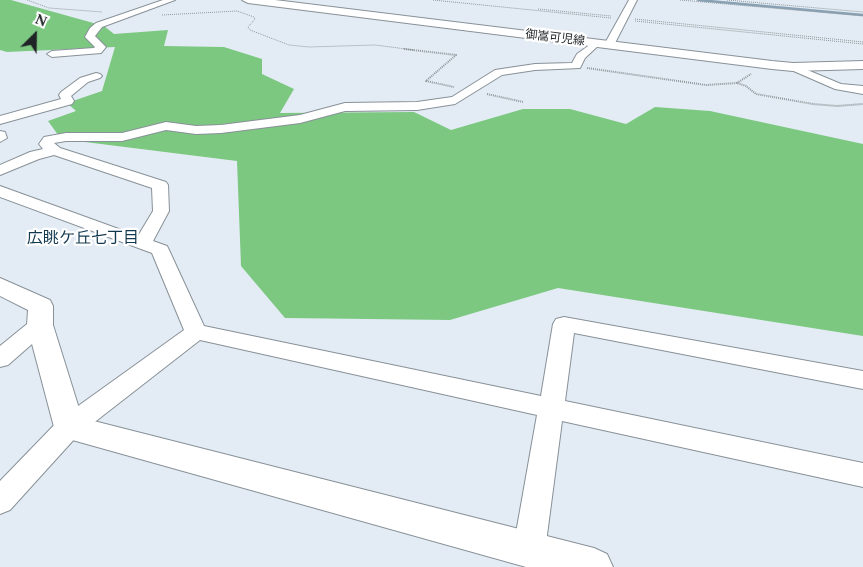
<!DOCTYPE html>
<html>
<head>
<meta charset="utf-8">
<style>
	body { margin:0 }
	#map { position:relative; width:863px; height:567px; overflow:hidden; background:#e3ecf4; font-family:Spectral,serif }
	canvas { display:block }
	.north { position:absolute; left:10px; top:10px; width:50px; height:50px; -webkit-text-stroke:4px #fff; paint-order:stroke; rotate:23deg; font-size:14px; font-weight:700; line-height:20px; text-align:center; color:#1f2325 }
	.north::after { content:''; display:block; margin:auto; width:18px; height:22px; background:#1f2325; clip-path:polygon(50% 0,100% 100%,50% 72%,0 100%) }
</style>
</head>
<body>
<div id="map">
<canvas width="863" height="567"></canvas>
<div class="north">N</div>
</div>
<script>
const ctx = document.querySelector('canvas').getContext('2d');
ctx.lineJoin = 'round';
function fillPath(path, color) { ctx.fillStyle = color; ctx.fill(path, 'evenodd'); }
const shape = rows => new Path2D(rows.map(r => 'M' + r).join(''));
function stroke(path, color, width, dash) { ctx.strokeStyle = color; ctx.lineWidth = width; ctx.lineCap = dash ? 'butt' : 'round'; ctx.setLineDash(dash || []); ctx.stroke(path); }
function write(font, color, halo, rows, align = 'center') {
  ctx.font = font + ' Spectral,"Noto Sans JP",serif'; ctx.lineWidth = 4.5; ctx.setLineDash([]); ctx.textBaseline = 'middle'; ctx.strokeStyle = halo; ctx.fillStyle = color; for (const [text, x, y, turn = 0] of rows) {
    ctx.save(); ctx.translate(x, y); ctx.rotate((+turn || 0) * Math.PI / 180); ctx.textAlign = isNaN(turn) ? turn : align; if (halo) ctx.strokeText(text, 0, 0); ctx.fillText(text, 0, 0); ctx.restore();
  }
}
const forest = shape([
	[0,0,11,0,104,26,114,34,168,30,164,46,224,47,262,59,262,74,294,89,280,113,414,112,451,130,523,109,570,109,626,124,655,107,710,111,863,144,863,336,558,288,450,320,285,318,241,266,237,161,61,139,48,121,76,111,67,103,102,91,115,47,7,52,0,50]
]);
const stream = shape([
	[698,0,863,15]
]);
const pathFar1 = shape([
	[27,0,49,8,102,12],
	[433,0,611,18],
	[680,0,863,16],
	[727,0,863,12],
	[538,9,611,16],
	[162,15,237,11,254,17,255,19,248,27,250,30,289,45,309,47,375,45,414,50],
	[635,19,863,42],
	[635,21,863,44]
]);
const path = shape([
	[404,49,456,55,426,81,454,87],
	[587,68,706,85,737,83,746,86,756,94,813,104,837,106,863,104],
	[737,83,751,74],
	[487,94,523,102]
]);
const minor = shape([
	[163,0,175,0,102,27,95,36,106,47,101,53,52,57,47,54,52,51,94,48,95,47,85,37,90,28,96,23,163,0],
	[629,0,637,0,614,45,609,48,605,47,604,45,629,0],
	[595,41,600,44,585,58,580,68,535,70,502,75,455,104,417,110,345,111,300,123,221,133,196,134,166,130,122,141,66,141,54,143,60,148,166,182,168,185,169,211,153,241,167,246,169,250,204,326,541,396,553,324,556,319,564,317,863,371,863,389,574,333,565,401,863,463,863,487,562,421,545,550,540,561,529,565,518,561,513,550,537,415,200,340,78,435,10,510,0,514,0,481,60,419,184,330,152,253,0,197,0,186,138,236,153,211,152,188,54,155,39,159,0,175,0,165,30,152,43,149,39,144,44,137,66,133,122,133,166,122,196,126,221,125,300,115,345,103,417,102,452,97,495,70,535,64,572,63,577,54,595,41],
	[793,64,841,84,863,86,863,94,835,89,789,69,788,67,793,64],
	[96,73,100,74,102,76,100,78,88,82,71,96,74,101,72,104,0,124,0,116,61,99,59,95,61,92,80,78,96,73],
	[0,131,5,132,7,138,0,142,0,131],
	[40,318,48,320,51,325,48,330,8,365,0,367,0,346,32,320,40,318]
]);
const tertiary = shape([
	[0,278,50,300,53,306,53,325,82,418,594,548,607,554,613,567,526,567,58,436,54,427,27,325,28,310,0,296,0,278]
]);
const secondary = shape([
	[242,0,275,0,772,61,793,63,863,61,863,69,793,71,772,69,248,3,242,0]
]);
const farStreetnames = [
	["御嵩可児線",555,39,7]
];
const neighbourhoodNames = [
	["広眺ケ丘七丁目",83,240]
];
fillPath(forest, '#7cc881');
stroke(stream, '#89a1b4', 2.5);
stroke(minor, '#889198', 2);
stroke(tertiary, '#889198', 2);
stroke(secondary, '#889198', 2);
stroke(pathFar1, '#8f969b', 1, [1, 1]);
stroke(path, '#8f969b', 2, [1, 1]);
fillPath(minor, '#fff');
fillPath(tertiary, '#fff');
fillPath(secondary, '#fff');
write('12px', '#1f2325', '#fff', farStreetnames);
write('16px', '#123850', '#fff', neighbourhoodNames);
</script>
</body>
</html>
